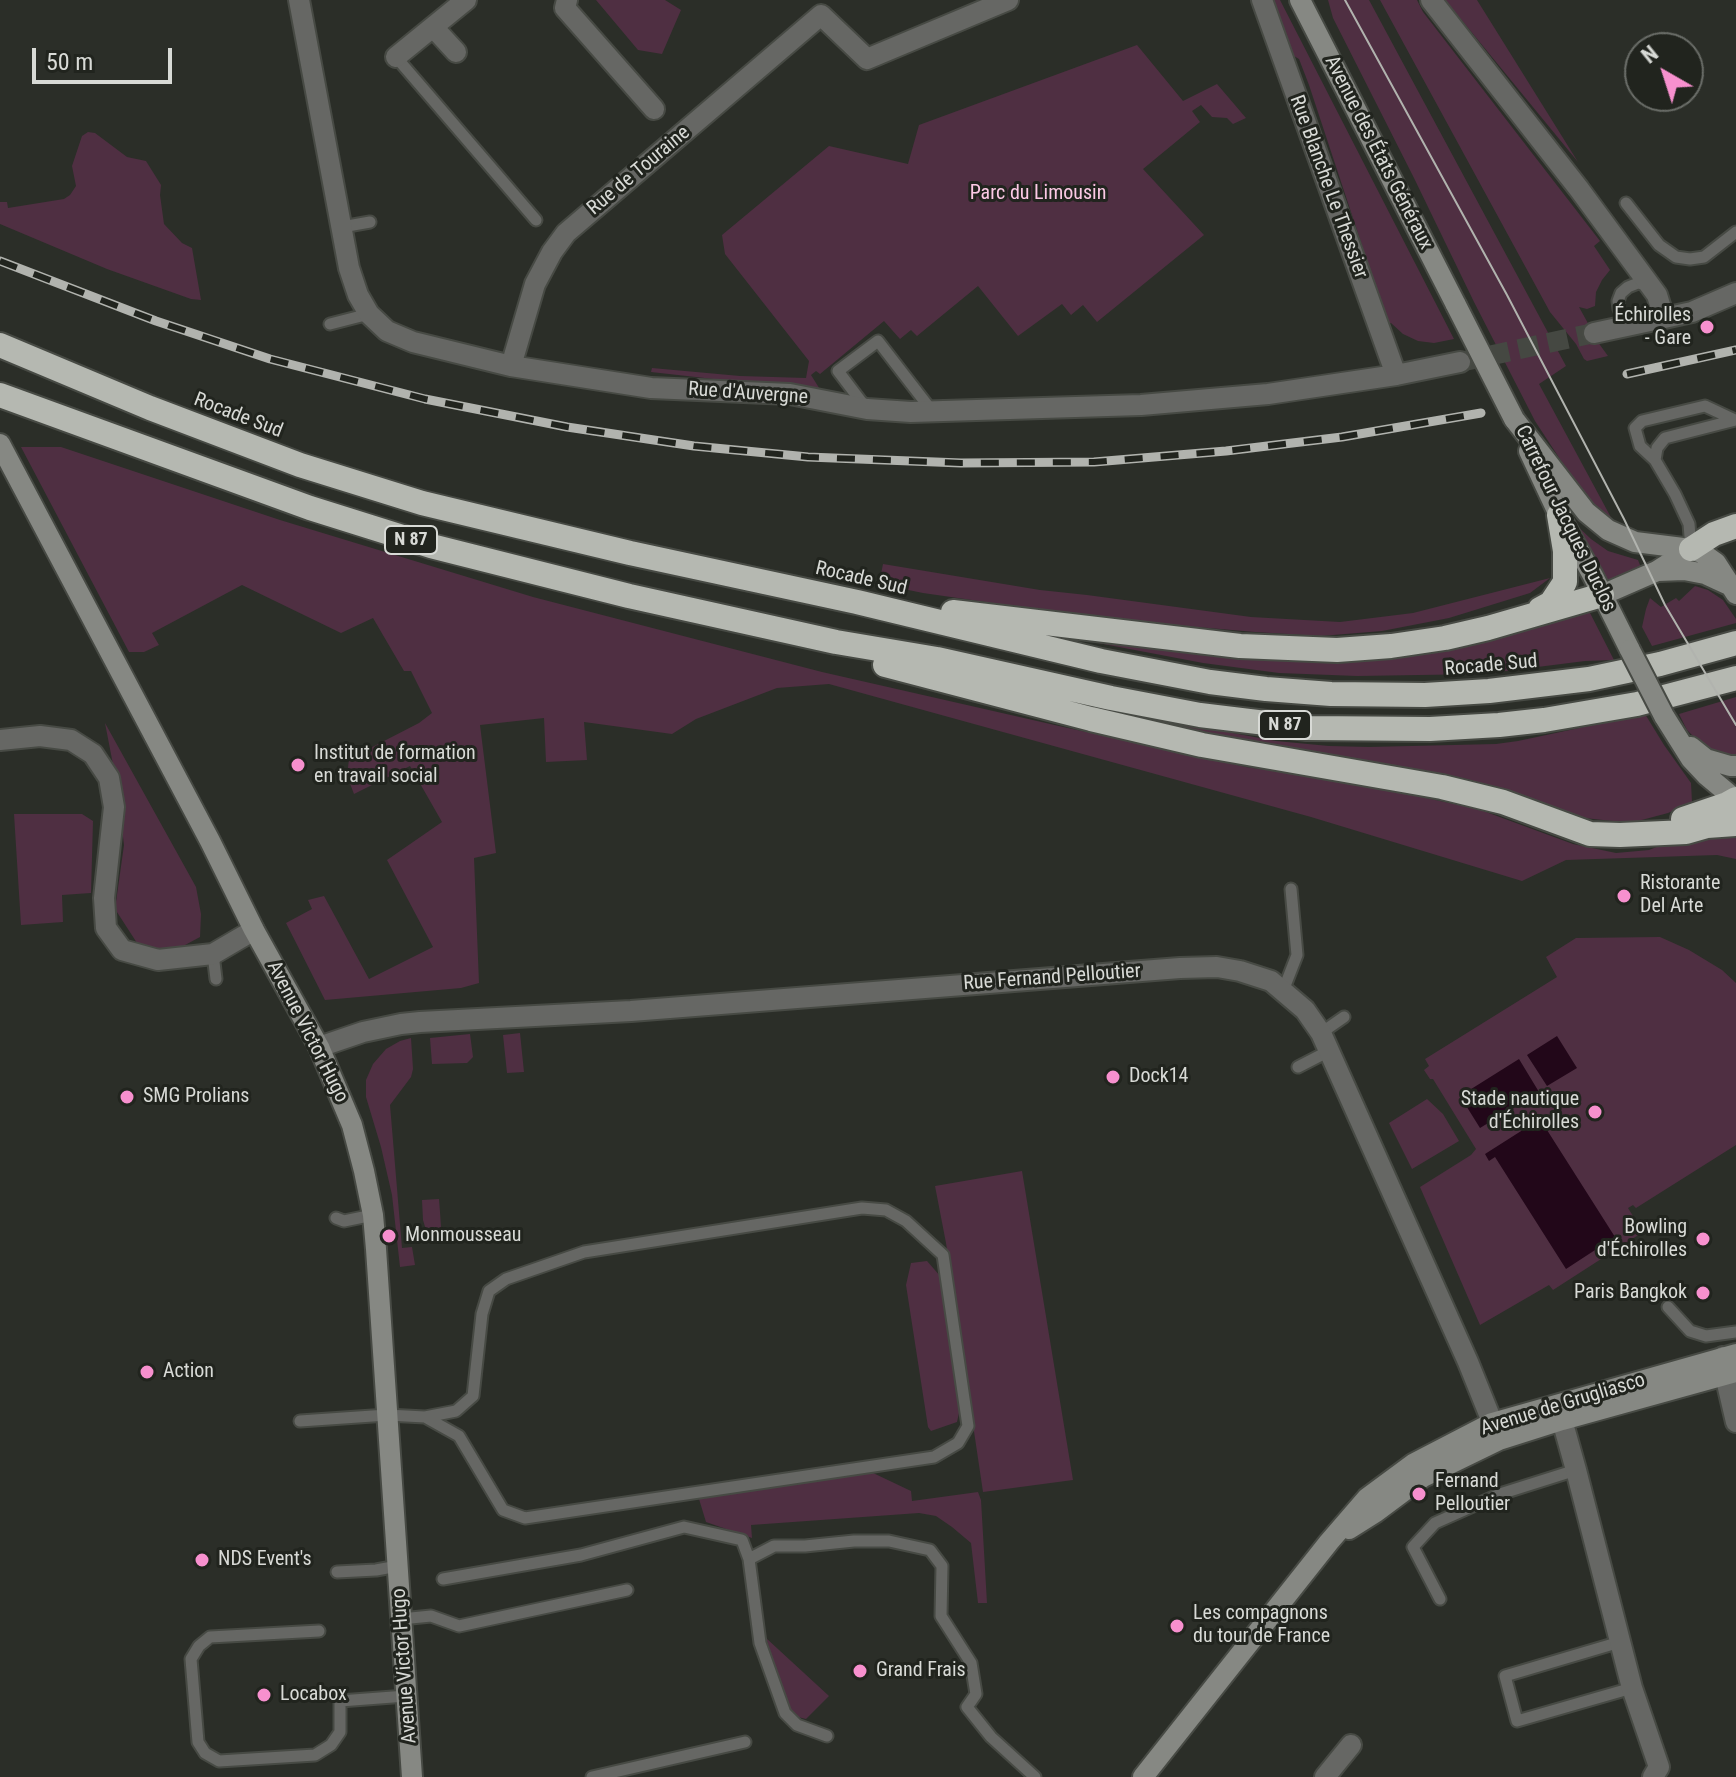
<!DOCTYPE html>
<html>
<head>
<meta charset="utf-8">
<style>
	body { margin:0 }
	#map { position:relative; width:1736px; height:1777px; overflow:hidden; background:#2b2e28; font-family:"Roboto Condensed",sans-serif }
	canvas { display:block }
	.north { position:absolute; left:1624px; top:32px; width:80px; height:80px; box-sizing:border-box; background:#21241e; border:2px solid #6a6d68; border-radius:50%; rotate:321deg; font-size:22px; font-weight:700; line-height:32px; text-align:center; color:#d8dad6 }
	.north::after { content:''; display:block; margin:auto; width:28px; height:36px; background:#f790ce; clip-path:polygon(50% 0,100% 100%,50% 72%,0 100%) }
	.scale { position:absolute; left:32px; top:48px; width:140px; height:36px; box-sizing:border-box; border:4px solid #d8dad6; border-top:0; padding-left:10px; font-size:24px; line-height:28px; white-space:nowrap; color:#d8dad6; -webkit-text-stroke:6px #21241e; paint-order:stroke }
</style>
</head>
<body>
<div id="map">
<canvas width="1736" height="1777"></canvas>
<div class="north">N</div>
<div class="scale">50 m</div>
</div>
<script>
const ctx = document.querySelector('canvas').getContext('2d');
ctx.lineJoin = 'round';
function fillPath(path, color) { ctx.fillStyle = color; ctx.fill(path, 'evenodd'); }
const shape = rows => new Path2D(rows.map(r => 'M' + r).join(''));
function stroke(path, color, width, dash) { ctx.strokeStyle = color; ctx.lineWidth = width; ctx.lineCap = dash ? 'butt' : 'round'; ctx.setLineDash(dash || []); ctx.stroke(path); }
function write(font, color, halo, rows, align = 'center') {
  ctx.font = font + ' "Roboto Condensed",sans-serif'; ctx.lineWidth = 6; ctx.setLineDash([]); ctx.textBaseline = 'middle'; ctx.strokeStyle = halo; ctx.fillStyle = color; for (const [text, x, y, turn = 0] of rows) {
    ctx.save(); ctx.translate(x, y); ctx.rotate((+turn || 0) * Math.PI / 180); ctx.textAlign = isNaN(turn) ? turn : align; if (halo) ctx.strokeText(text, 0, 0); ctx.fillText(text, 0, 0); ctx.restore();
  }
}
const green = shape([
	[596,0,665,0,681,10,662,54,638,50],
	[1270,0,1280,0,1454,339,1434,343,1418,341,1403,334,1391,323,1388,324,1309,85,1299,59,1287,52],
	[1328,0,1369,0,1566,366,1539,384,1614,523,1594,506,1575,482,1535,421,1474,302,1414,178,1333,18],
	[1380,0,1417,0,1423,12,1600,241,1594,246,1610,270,1602,280,1596,292,1595,306,1587,309,1579,307,1600,345,1608,356,1587,361,1584,359,1576,344,1550,312],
	[1445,0,1477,0,1578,162,1446,1],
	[1137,45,1183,101,1217,84,1246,118,1233,124,1227,118,1212,117,1201,105,1192,111,1200,122,1143,169,1204,235,1097,322,1083,305,1071,315,1062,304,1018,336,978,286,917,336,911,330,900,339,884,321,820,374,816,371,811,375,821,391,651,372,652,368,740,376,806,378,809,361,725,254,722,235,829,146,908,164,919,125],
	[88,132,95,133,127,157,146,161,161,185,160,195,164,224,182,243,192,248,201,300,191,299,107,269,0,224,0,202,7,202,8,208,64,199,70,195,76,186,72,166,82,136],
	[21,447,61,447,280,520,533,597,822,672,1059,726,1246,767,1355,783,1478,809,1573,844,1616,853,1649,850,1694,832,1736,833,1736,859,1717,855,1566,860,1522,881,1311,817,829,684,777,688,696,719,672,734,584,722,587,760,546,762,544,718,480,725,496,853,474,858,479,983,461,988,325,1000,286,923,312,909,308,900,324,896,369,979,433,947,387,860,442,822,410,766,354,794,347,776,349,759,419,723,432,713,411,671,404,671,373,618,341,633,242,585,152,633,159,645,144,652,129,652],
	[1572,521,1591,539,1608,551,1638,560,1642,570,1601,586],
	[883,564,1040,590,1087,595,1251,617,1340,622,1413,613,1550,578,1530,593,1449,618,1382,631,1321,636,1255,632,1104,619,923,593,879,584],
	[1695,586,1708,590,1723,600,1736,619,1736,623,1652,646,1642,627,1646,609,1650,598,1661,607,1676,598,1679,601],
	[1588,609,1614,660,1585,661,1482,674,1357,676,1279,673,1203,663,1098,643,1099,637,1275,654],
	[1736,697,1736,758,1717,755,1701,744,1687,730,1679,714],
	[1122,709,1168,721,1276,741,1329,746,1369,747,1496,744,1518,741,1645,714,1664,745,1691,783,1692,802,1668,813,1638,821,1622,822,1584,818,1559,811,1520,794,1467,779,1417,769,1333,758,1119,719],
	[105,723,196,887,201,914,200,937,172,952,137,943,115,909,124,845,116,780],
	[14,814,82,814,93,821,91,893,62,895,63,922,21,925],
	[1660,937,1689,950,1722,970,1736,983,1736,1145,1636,1208,1633,1205,1628,1208,1643,1232,1553,1290,1549,1285,1480,1325,1420,1187,1471,1155,1476,1149,1433,1079,1430,1079,1424,1070,1429,1066,1425,1059,1557,977,1546,957,1576,938],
	[520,1033,524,1072,507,1073,503,1035],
	[470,1034,473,1057,467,1063,432,1064,430,1038],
	[411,1038,413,1069,411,1077,390,1105,402,1248,412,1247,415,1265,400,1267,392,1195,381,1147,366,1097,366,1080,373,1064,386,1049,400,1041],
	[1427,1099,1443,1114,1459,1141,1412,1169,1389,1123],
	[1022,1171,1073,1480,983,1492,946,1243,935,1186],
	[439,1199,440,1212,442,1242,433,1239,426,1230,423,1220,422,1200],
	[927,1261,941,1277,961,1404,957,1422,931,1431,928,1427,906,1285,911,1263],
	[871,1472,911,1491,912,1501,978,1492,981,1500,987,1603,978,1603,971,1543,952,1527,936,1516,919,1513,751,1525,752,1538,706,1522,699,1499],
	[766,1638,829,1696,806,1719,798,1717,788,1708]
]);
const water = shape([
	[1557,1036,1577,1068,1547,1086,1527,1055],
	[1519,1059,1539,1092,1480,1128,1460,1096],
	[1540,1119,1615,1237,1566,1269,1495,1157,1489,1161,1485,1154]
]);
const streetTunnel = shape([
	[1460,362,1594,333]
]);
const lane = shape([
	[396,57,536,220],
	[1626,203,1659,245,1676,257,1690,259,1704,257,1736,232],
	[342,227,370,222],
	[330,324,369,314],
	[1626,326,1619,309,1618,301,1621,293,1628,287,1638,283,1649,285],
	[866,408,838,371,878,341,932,411],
	[1655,460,1657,448,1665,438,1735,420],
	[1691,548,1689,524,1675,494,1655,460,1640,446,1635,428,1642,421,1705,406,1735,420],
	[213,954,216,979],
	[1283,991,1297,955,1291,889],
	[1321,1033,1344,1017],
	[1298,1067,1329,1051],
	[336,1218,344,1221,373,1215],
	[1668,1307,1690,1331,1706,1336,1736,1332],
	[300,1421,387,1415,425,1417,456,1411,473,1396,482,1314,489,1291,506,1279,584,1252,862,1208,886,1210,906,1221,943,1255,968,1426,958,1443,934,1457,525,1518,503,1510,459,1436,425,1417],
	[749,1559,774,1546,805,1546,854,1541,889,1541,930,1550,942,1566,941,1616,971,1663,976,1694,967,1707,991,1737,1035,1777],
	[337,1572,376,1570,398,1566],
	[443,1579,581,1555,684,1527,742,1540,749,1559,760,1643,785,1713,797,1725,827,1736],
	[1440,1599,1413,1547,1435,1523,1500,1494,1576,1470],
	[401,1619,431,1616,459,1626,627,1590],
	[319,1631,210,1637,199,1646,191,1659,198,1742,205,1753,219,1761,315,1755,331,1745,340,1732,340,1701,406,1696],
	[1620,1642,1505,1676,1517,1721,1632,1688],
	[592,1777,745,1742]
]);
const street = shape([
	[299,0,349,268,358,295,369,314,387,331,413,342,511,366,651,388,790,394,867,409,911,412,1141,405,1268,394,1396,375,1460,362],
	[567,0,565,8,654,109],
	[1262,0,1396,375],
	[1431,0,1579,189,1657,295,1664,318],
	[433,27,456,52],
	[396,57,466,0],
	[1594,333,1692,312,1736,293],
	[511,366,535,284,552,252,566,233,821,15,867,59,1008,0],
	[0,740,40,736,71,740,93,754,109,778,114,807,104,898,106,928,122,950,158,960,213,954,254,930],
	[319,1047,363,1032,401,1024,420,1022,631,1011,1180,968,1217,967,1240,971,1271,981,1305,1010,1321,1033,1468,1362,1499,1439],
	[1723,1357,1725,1375,1736,1422],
	[1562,1420,1576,1470,1632,1688,1659,1767,1653,1777],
	[1325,1777,1351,1745]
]);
const secondary = shape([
	[1300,0,1456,305],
	[1514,419,1586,512,1608,530,1635,542,1691,549,1702,553,1716,563,1736,594],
	[0,444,210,841,254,930,319,1047,352,1125,364,1171,373,1215,376,1249,412,1777],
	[1529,451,1559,515,1593,576,1630,650],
	[1658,571,1684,570,1705,574,1731,586],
	[1602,595,1657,571,1691,549],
	[1664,716,1691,759,1706,775,1736,800],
	[1691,747,1706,759,1730,766,1736,766],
	[1349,1529,1376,1512,1423,1477,1499,1440,1562,1420,1736,1372],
	[1143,1777,1329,1542,1367,1498,1413,1464,1492,1423,1736,1354]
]);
const highway = shape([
	[0,345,150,408,300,465,422,503,630,553,857,602,1101,661,1210,682,1266,689,1331,694,1425,695,1489,691,1589,679,1660,664,1736,643],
	[0,395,310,508,431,546,629,596,836,642,937,659,1111,698,1200,715,1307,728,1430,729,1499,725,1544,720,1637,704,1736,678],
	[1691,549,1714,534,1736,526],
	[1540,609,1551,603,1565,582,1565,551,1559,515],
	[953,612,1240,646,1337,650,1391,646,1445,638,1488,628,1602,595],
	[885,665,1091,719,1202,745,1442,787,1503,802,1590,834,1620,835,1686,832,1707,826,1736,824],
	[1683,819,1727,804,1736,799]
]);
const tram = shape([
	[1345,0,1507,295,1624,519,1665,605,1736,725]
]);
const rail = shape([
	[0,261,156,321,270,359,425,399,567,427,694,446,808,457,961,463,1094,462,1226,451,1342,437,1481,413],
	[1627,374,1736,350]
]);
const secondaryBridge = shape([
	[1456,305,1514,419],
	[1630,650,1664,716]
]);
const markers = [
	[1707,327,8,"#f790ce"],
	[298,765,8,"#f790ce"],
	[1624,896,8,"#f790ce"],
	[1113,1077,8,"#f790ce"],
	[127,1097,8,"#f790ce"],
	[1595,1112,8,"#f790ce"],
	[389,1236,8,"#f790ce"],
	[1703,1239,8,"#f790ce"],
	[1703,1293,8,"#f790ce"],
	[147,1372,8,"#f790ce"],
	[1419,1494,8,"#f790ce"],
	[202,1560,8,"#f790ce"],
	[1177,1626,8,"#f790ce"],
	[860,1671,8,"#f790ce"],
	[264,1695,8,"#f790ce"]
];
const shields = [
	[411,540,52],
	[1285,725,52]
];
const shieldNames = [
	["N 87",411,540],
	["N 87",1285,725]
];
const streetNames = [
	["Avenue des États Généraux",1378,153,63],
	["Rue de Touraine",639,171,-40],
	["Rue Blanche Le Thessier",1328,187,70],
	["Rue d'Auvergne",748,394,4],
	["Rocade Sud",238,416,21],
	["Carrefour Jacques Duclos",1565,519,64],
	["Rocade Sud",861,579,13],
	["Rocade Sud",1491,666,-5],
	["Rue Fernand Pelloutier",1052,978,-4],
	["Avenue Victor Hugo",307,1032,63],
	["Avenue de Grugliasco",1563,1405,-17],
	["Avenue Victor Hugo",405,1666,-94]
];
const parkNames = [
	["Parc du Limousin",1038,194]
];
const poiNames = [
	["Échirolles",1691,316,"right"],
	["- Gare",1691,339,"right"],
	["Institut de formation",314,754],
	["en travail social",314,777],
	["Ristorante",1640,884],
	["Del Arte",1640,907],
	["Dock14",1129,1077],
	["SMG Prolians",143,1097],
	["Stade nautique",1579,1100,"right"],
	["d'Échirolles",1579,1123,"right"],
	["Bowling",1687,1228,"right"],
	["d'Échirolles",1687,1251,"right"],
	["Monmousseau",405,1236],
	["Paris Bangkok",1687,1293,"right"],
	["Action",163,1372],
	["Fernand",1435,1482],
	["Pelloutier",1435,1505],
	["NDS Event's",218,1560],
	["Les compagnons",1193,1614],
	["du tour de France",1193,1637],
	["Grand Frais",876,1671],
	["Locabox",280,1695]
];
fillPath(green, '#4f2f42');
fillPath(water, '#220719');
stroke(streetTunnel, '#454842', 20, [20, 10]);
stroke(lane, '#474a44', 15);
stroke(street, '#474a44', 24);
stroke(secondary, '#474a44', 24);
stroke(highway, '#474a44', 28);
stroke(lane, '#666764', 11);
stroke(street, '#666764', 20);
stroke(secondary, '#868883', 20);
stroke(highway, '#b5b8b1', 24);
stroke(tram, '#b1b3ae', 2);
stroke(rail, '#b1b3ae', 9);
stroke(rail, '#21241e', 6, [18]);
stroke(secondaryBridge, '#474a44', 24, []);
stroke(secondaryBridge, '#868883', 20);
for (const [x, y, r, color] of markers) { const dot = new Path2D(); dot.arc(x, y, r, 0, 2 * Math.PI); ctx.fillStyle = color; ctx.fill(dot); stroke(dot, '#21241e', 3); }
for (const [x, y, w] of shields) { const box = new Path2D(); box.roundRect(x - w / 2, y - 14, w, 28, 6); ctx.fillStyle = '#21241e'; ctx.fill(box); stroke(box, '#d8dad6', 2); }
write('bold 18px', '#d8dad6', null, shieldNames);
write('20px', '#d8dad6', '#21241e', streetNames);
write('20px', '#fcc9e5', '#21241e', parkNames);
write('20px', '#d8dad6', '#21241e', poiNames, 'left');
</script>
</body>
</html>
